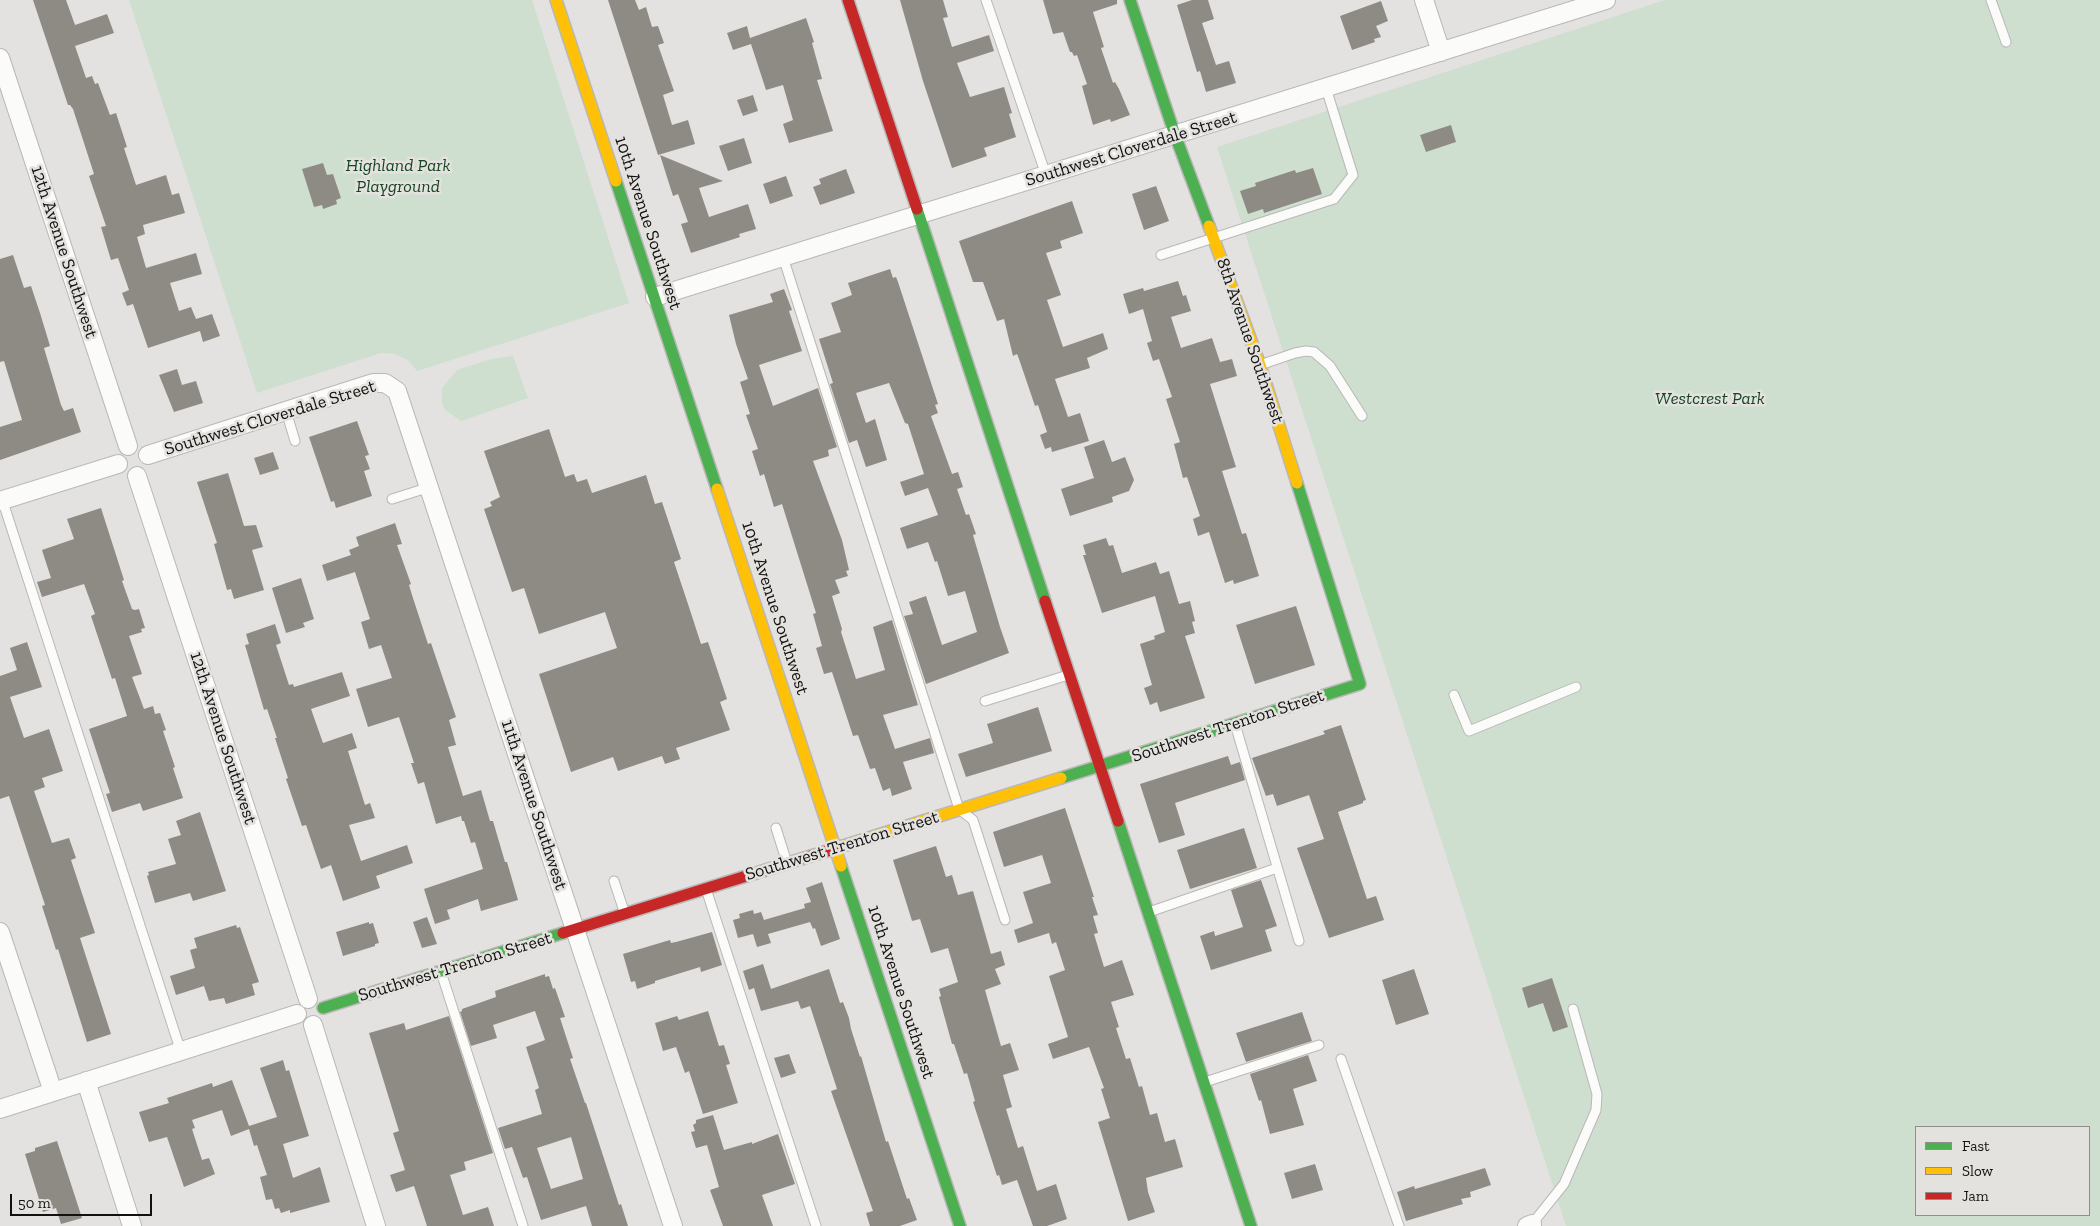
<!DOCTYPE html>
<html>
<head>
<meta charset="utf-8">
<style>
	body { margin:0 }
	#map { position:relative; width:2100px; height:1226px; overflow:hidden; background:#e3e2e0; font-family:"Zilla Slab",serif }
	canvas { display:block }
	.legend { position:absolute; left:1915px; top:1126px; width:175px; height:90px; box-sizing:border-box; background:#e4e2df; border:1px solid #908e8c; margin:0; padding:6px 9px; list-style:none; font-size:15px; color:#121110 }
	.legend li { display:flex; align-items:center; gap:10px; height:25px }
	.legend b { width:25px; border:1px solid #908e8c }
	.scale { position:absolute; left:10px; top:1194px; width:142px; height:22px; box-sizing:border-box; border:2px solid #121110; border-top:0; padding-left:6px; font-size:15px; line-height:18px; white-space:nowrap; color:#121110; -webkit-text-stroke:4px #e4e2df; paint-order:stroke }
</style>
</head>
<body>
<div id="map">
<canvas width="2100" height="1226"></canvas>
<ul class="legend">
<li><b style="height:6px;background:#4caf50"></b>Fast</li>
<li><b style="height:6px;background:#ffc107"></b>Slow</li>
<li><b style="height:6px;background:#c62828"></b>Jam</li>
</ul>
<div class="scale">50 m</div>
</div>
<script>
const ctx = document.querySelector('canvas').getContext('2d');
ctx.lineJoin = 'round';
function fillPath(path, color) { ctx.fillStyle = color; ctx.fill(path, 'evenodd'); }
const shape = rows => new Path2D(rows.map(r => 'M' + r).join(''));
function stroke(path, color, width, dash) { ctx.strokeStyle = color; ctx.lineWidth = width; ctx.lineCap = dash ? 'butt' : 'round'; ctx.setLineDash(dash || []); ctx.stroke(path); }
function write(font, color, halo, rows, align = 'center') {
  ctx.font = font + ' "Zilla Slab",serif'; ctx.lineWidth = 5; ctx.setLineDash([]); ctx.textBaseline = 'middle'; ctx.strokeStyle = halo; ctx.fillStyle = color; for (const [text, x, y, turn = 0] of rows) {
    ctx.save(); ctx.translate(x, y); ctx.rotate((+turn || 0) * Math.PI / 180); ctx.textAlign = isNaN(turn) ? turn : align; if (halo) ctx.strokeText(text, 0, 0); ctx.fillText(text, 0, 0); ctx.restore();
  }
}
const green = shape([
	[129,0,532,0,629,303,417,371,408,360,394,354,381,353,257,393],
	[1665,0,2100,0,2100,1226,1566,1226,1217,147],
	[1916,1127,2089,1127,2089,1215,1916,1215],
	[513,356,528,398,461,421,445,410,442,403,442,388,457,370,491,359]
]);
const building = shape([
	[33,0,66,0,75,25,107,14,114,33,75,46,86,78,92,76,95,84,98,83,110,115,116,113,127,147,124,148,136,185,166,175,172,195,179,193,185,213,143,225,145,234,137,237,146,268,196,253,202,274,170,283,179,311,191,307,196,319,212,314,220,336,203,342,200,331,148,348,133,304,127,306,122,293,129,290,118,258,111,260,101,227,106,226,89,176,94,174,73,109,70,105,68,105],
	[608,0,635,0,639,10,646,7,652,27,658,26,664,43,658,45,674,91,663,95,672,125,688,120,695,144,658,155],
	[900,0,943,0,948,17,943,18,952,47,989,35,994,51,957,63,970,97,1004,87,1012,113,1009,114,1016,137,984,148,987,156,952,168,923,81],
	[1043,0,1117,0,1117,4,1093,12,1104,47,1101,48,1113,83,1115,82,1119,89,1130,115,1111,122,1110,119,1093,125,1082,86,1087,84,1077,55,1074,56,1072,52,1070,52,1063,32,1053,34],
	[1192,0,1208,0,1214,19,1202,23,1216,65,1229,61,1236,83,1206,92,1200,71,1197,72,1177,5],
	[1381,1,1388,21,1376,26,1381,37,1374,39,1375,42,1352,50,1340,16],
	[806,18,814,42,812,43,822,79,817,80,833,131,789,143,783,124,793,120,783,85,766,90,751,44,733,50,727,33,747,26,750,38],
	[753,95,758,111,743,116,737,100],
	[1451,125,1456,142,1426,152,1420,135],
	[744,138,752,163,728,171,719,146],
	[660,155,723,181,699,188,709,217,748,204,756,229,739,234,740,237,691,253,681,224,688,222,678,194,673,196],
	[323,163,327,175,333,174,341,198,336,200,337,204,323,209,322,205,314,207,302,169],
	[1313,168,1322,194,1264,213,1263,209,1248,214,1240,191,1256,186,1255,183,1295,170,1296,173],
	[846,169,855,193,820,205,813,187,821,184,819,179],
	[786,176,793,196,770,204,763,184],
	[1156,186,1169,221,1144,230,1132,194],
	[1072,201,1083,233,1060,241,1062,248,1046,253,1061,295,1047,300,1063,347,1103,333,1108,349,1087,358,1090,368,1055,379,1068,417,1080,413,1089,441,1052,452,1051,447,1045,449,1040,435,1047,432,1038,405,1035,406,1019,359,1017,354,1013,356,1004,319,997,321,983,282,973,282,959,241],
	[13,255,24,288,31,286,40,313,50,346,44,348,61,405,64,411,73,408,81,432,0,460,0,427,22,420,4,361,0,362,0,259],
	[890,269,893,278,896,277,898,282,938,404,935,405,938,413,931,416,952,474,958,472,963,487,957,489,966,515,969,514,976,534,973,535,1000,627,1009,653,926,684,904,616,913,614,909,602,926,596,942,645,977,632,965,591,948,596,937,561,935,562,928,542,907,549,900,528,938,515,928,488,905,496,900,482,924,474,908,424,905,423,889,383,856,393,866,423,875,419,887,460,866,467,857,440,849,443,830,384,833,383,819,339,841,332,831,303,852,295,848,283],
	[1178,281,1183,296,1186,295,1191,311,1171,317,1181,348,1212,338,1220,362,1232,359,1237,376,1210,384,1236,467,1222,471,1242,534,1246,533,1259,576,1234,584,1233,580,1225,583,1209,532,1198,536,1193,519,1200,516,1187,477,1183,478,1174,444,1180,442,1166,399,1172,397,1159,359,1153,361,1147,343,1152,341,1143,309,1129,314,1123,294,1143,288,1144,291],
	[784,289,792,310,789,311,802,351,759,365,773,406,818,388,837,447,828,450,829,456,813,461,842,540,849,570,846,571,848,576,835,580,840,593,832,596,842,629,841,632,856,679,885,670,873,627,892,620,918,705,883,715,895,749,930,738,934,753,903,762,912,789,892,796,890,788,883,791,875,768,870,769,858,735,853,736,832,672,824,674,816,648,822,646,813,614,816,613,782,504,774,507,764,474,760,476,752,451,758,449,746,415,750,414,740,382,748,379,736,344,729,315,773,302,770,294],
	[177,369,182,385,196,381,203,403,174,412,159,375],
	[357,421,369,455,365,456,370,469,364,471,372,496,336,508,334,501,331,502,309,437],
	[549,429,565,477,574,474,577,482,587,479,592,493,646,475,655,504,662,502,681,559,674,562,688,604,701,644,708,642,727,699,720,702,730,730,676,748,680,759,665,764,662,756,618,771,613,757,571,772,539,674,617,648,605,612,539,634,524,588,512,592,484,509,492,506,490,502,500,497,484,451],
	[1104,440,1112,462,1125,457,1134,480,1129,491,1112,497,1113,502,1070,516,1061,489,1094,478,1084,447],
	[273,452,279,469,260,475,254,458],
	[228,473,244,526,256,525,263,547,252,550,264,590,234,599,231,589,227,590,214,544,217,543,197,482],
	[101,508,124,580,122,581,132,609,135,610,139,609,145,628,141,629,142,632,129,636,142,674,132,677,144,709,153,706,155,714,160,713,166,730,163,731,175,767,173,768,183,798,143,811,140,803,112,812,106,794,110,793,89,729,127,716,115,678,112,679,91,616,95,614,84,584,42,597,37,582,51,578,42,550,74,539,67,519],
	[395,523,402,544,397,545,411,584,409,585,412,595,428,644,431,643,456,717,449,720,456,745,448,747,463,796,481,790,490,821,493,821,505,862,507,862,518,900,481,911,478,899,447,910,450,919,435,924,424,889,483,869,475,842,471,843,464,821,462,821,461,816,436,824,424,782,418,784,411,763,414,763,399,717,368,727,356,689,392,678,381,645,369,649,361,622,370,619,355,572,327,581,322,565,351,555,349,550,359,546,356,537],
	[1106,538,1109,546,1113,545,1122,573,1156,562,1160,574,1169,571,1179,604,1190,601,1195,621,1192,622,1195,633,1185,636,1205,698,1160,712,1157,702,1150,705,1144,688,1152,685,1140,644,1155,639,1154,636,1165,632,1155,596,1102,613,1083,555,1086,555,1083,545],
	[301,578,314,619,303,623,305,627,286,633,272,588],
	[1296,606,1315,665,1255,684,1236,625],
	[275,624,281,643,276,645,289,685,293,684,294,687,342,672,350,696,311,709,323,743,352,733,357,748,348,751,365,805,370,803,375,818,349,825,361,861,407,845,413,863,376,876,380,888,343,901,331,865,321,869,306,825,302,826,286,779,288,778,275,738,277,738,267,709,264,710,245,645,249,644,246,634],
	[27,642,42,687,10,697,24,738,49,729,63,771,42,778,45,787,34,791,52,843,69,838,76,858,71,860,95,933,80,938,111,1034,87,1042,58,949,56,950,51,934,42,906,45,905,9,796,0,799,0,676,17,670,10,648],
	[1038,707,1052,751,966,777,958,754,993,743,987,724],
	[1341,725,1366,800,1363,801,1363,803,1338,812,1367,899,1376,896,1384,920,1329,938,1297,848,1324,839,1309,795,1277,806,1273,794,1266,796,1252,758,1325,734,1323,731],
	[1228,756,1231,765,1240,762,1245,780,1175,803,1185,835,1159,843,1140,784],
	[1065,808,1094,897,1092,897,1098,915,1093,916,1098,933,1094,934,1104,967,1122,960,1134,995,1111,1002,1119,1027,1116,1028,1126,1059,1130,1058,1139,1087,1142,1086,1150,1115,1157,1113,1165,1142,1175,1139,1183,1167,1146,1178,1148,1192,1155,1212,1128,1221,1098,1122,1110,1118,1101,1089,1104,1088,1089,1047,1053,1059,1048,1044,1068,1037,1049,976,1065,970,1056,942,1052,944,1049,933,1018,943,1014,930,1033,923,1023,892,1051,883,1042,855,1004,867,993,832],
	[200,812,226,891,193,901,190,893,155,903,147,876,149,875,148,872,176,864,168,839,181,835,176,821],
	[1244,828,1257,868,1190,889,1177,850],
	[936,846,946,877,952,875,958,895,973,891,991,954,1001,951,1005,965,995,969,1001,984,985,990,1001,1046,1010,1043,1019,1070,1003,1075,1012,1107,1006,1109,1018,1148,1023,1146,1037,1191,1056,1184,1067,1219,1047,1226,1033,1226,1017,1180,1002,1185,999,1175,997,1176,973,1102,975,1101,967,1073,964,1074,954,1044,952,1044,939,997,941,996,939,989,958,982,948,948,931,953,920,919,912,921,893,860],
	[1261,880,1277,926,1265,930,1272,951,1211,970,1200,936,1214,931,1215,936,1243,927,1231,890],
	[822,882,840,939,821,946,815,928,813,929,810,922,768,934,771,943,757,947,753,934,738,938,733,920,740,918,739,914,753,910,754,914,761,912,764,920,805,908,804,904,811,902,806,888],
	[427,917,437,944,422,948,413,922],
	[369,922,369,924,373,923,379,943,375,944,375,946,343,956,336,932],
	[236,925,237,928,240,927,259,982,252,984,255,995,226,1004,224,998,209,1001,204,986,176,995,170,976,195,968,190,950,197,948,194,938],
	[712,932,722,965,701,972,700,967,655,981,655,983,637,989,635,981,631,982,623,954,670,940,671,943,676,942],
	[763,964,771,989,829,969,840,1003,843,1002,849,1018,851,1029,860,1057,861,1056,886,1142,888,1141,907,1199,909,1198,917,1220,900,1226,870,1226,866,1213,873,1211,831,1091,837,1089,810,1006,801,1009,798,1001,761,1011,754,988,749,990,743,971],
	[1414,969,1429,1014,1396,1025,1382,980],
	[545,974,545,977,549,976,553,989,555,988,565,1017,560,1018,573,1058,570,1059,585,1103,586,1103,619,1205,621,1204,628,1226,592,1226,586,1206,541,1220,527,1177,523,1178,512,1147,505,1149,498,1128,542,1114,535,1090,539,1088,526,1047,545,1040,535,1011,493,1025,497,1038,471,1046,460,1012,462,1011,462,1009,496,997,495,991],
	[571,1137,583,1179,551,1189,537,1148],
	[1552,978,1568,1027,1553,1032,1543,1003,1528,1008,1522,988],
	[708,1011,719,1046,724,1045,730,1064,726,1065,738,1103,703,1114,689,1071,685,1073,676,1047,663,1051,655,1023,677,1016,679,1020],
	[1302,1012,1312,1041,1246,1062,1236,1033],
	[449,1016,493,1153,464,1162,466,1170,450,1175,463,1215,488,1207,494,1226,427,1226,414,1186,396,1192,390,1175,405,1170,393,1133,399,1131,369,1033,404,1023,406,1030],
	[789,1054,796,1073,781,1078,774,1058],
	[1308,1055,1317,1081,1293,1089,1304,1125,1270,1134,1261,1100,1259,1101,1250,1074],
	[283,1060,286,1071,289,1070,309,1136,283,1144,293,1178,320,1167,330,1202,290,1213,290,1210,281,1213,279,1208,275,1209,272,1199,266,1200,260,1177,267,1175,257,1145,254,1146,249,1129,231,1136,222,1110,192,1120,195,1128,192,1129,202,1160,209,1158,215,1174,184,1187,167,1137,149,1142,139,1112,169,1103,167,1098,212,1083,213,1087,232,1080,249,1126,277,1117,260,1068],
	[713,1115,724,1150,752,1142,752,1144,778,1134,795,1184,762,1195,773,1226,723,1226,710,1190,719,1187,707,1145,696,1148,691,1132,695,1131,693,1125,696,1123,696,1120],
	[57,1141,82,1218,61,1224,56,1208,43,1212,25,1154,35,1151,35,1148],
	[1315,1164,1323,1190,1292,1199,1284,1173],
	[1485,1168,1491,1185,1470,1192,1471,1197,1461,1199,1463,1204,1406,1221,1397,1192,1414,1186,1415,1189]
]);
const lane = shape([
	[986,0,1046,175],
	[1991,0,2006,42],
	[1161,255,1334,199,1353,175,1326,88],
	[783,257,959,809,973,820,1005,920],
	[1260,365,1295,353,1306,351,1314,352,1330,366,1362,416],
	[286,411,295,441],
	[2,499,181,1052],
	[392,499,430,487],
	[1454,695,1469,731,1576,687],
	[985,701,1068,675],
	[1235,724,1299,941],
	[776,828,787,863],
	[614,881,625,914],
	[706,889,816,1226],
	[1149,912,1277,868],
	[441,972,523,1226],
	[1341,1059,1399,1226],
	[1205,1082,1319,1045],
	[1532,1224,1564,1184,1596,1110,1597,1094,1573,1009]
]);
const street = shape([
	[1424,0,1441,52],
	[0,58,128,446],
	[655,297,1606,0],
	[148,455,373,383,385,383,397,391,673,1226],
	[137,476,308,999],
	[0,501,118,464],
	[0,932,53,1092],
	[313,1025,376,1226],
	[86,1081,132,1226],
	[0,1109,297,1014],
	[1527,1226,1532,1224,1532,1226]
]);
const fast = shape([
	[1130,0,1175,135,1209,226],
	[616,181,717,489],
	[917,209,1045,601],
	[1061,778,1360,684,1297,483],
	[1118,821,1251,1226],
	[841,866,960,1226],
	[323,1008,563,933]
]);
const slow = shape([
	[556,0,616,181],
	[1209,226,1260,365,1297,483],
	[717,489,841,866],
	[843,846,1061,778]
]);
const jam = shape([
	[848,0,917,209],
	[1045,601,1118,821],
	[563,933,843,846]
]);
const streetNames = [
	["Southwest Cloverdale Street",1131,149,-17],
	["10th Avenue Southwest",648,223,72],
	["12th Avenue Southwest",64,252,72],
	["8th Avenue Southwest",1250,341,71],
	["Southwest Cloverdale Street",270,418,-17],
	["10th Avenue Southwest",775,608,72],
	["Southwest Trenton Street",1228,726,-18],
	["12th Avenue Southwest",223,738,72],
	["11th Avenue Southwest",534,805,72],
	["Southwest Trenton Street",842,846,-17],
	["Southwest Trenton Street",455,967,-17],
	["10th Avenue Southwest",901,992,72]
];
const parkNames = [
	["Highland Park",398,166],
	["Playground",398,187],
	["Westcrest Park",1710,399]
];
fillPath(green, '#cedecf');
fillPath(building, '#8e8b84');
stroke(lane, '#b9b8b7', 11);
stroke(street, '#b9b8b7', 20);
stroke(fast, '#b9b8b7', 14);
stroke(slow, '#b9b8b7', 14);
stroke(jam, '#b9b8b7', 14);
stroke(lane, '#fbfbfa', 9);
stroke(street, '#fbfbfa', 18);
stroke(fast, '#4caf50', 11);
stroke(slow, '#ffc107', 11);
stroke(jam, '#c62828', 11);
write('18px', '#121110', '#e4e2df', streetNames);
write('italic 18px', '#154622', '#e4e2df', parkNames);
</script>
</body>
</html>
